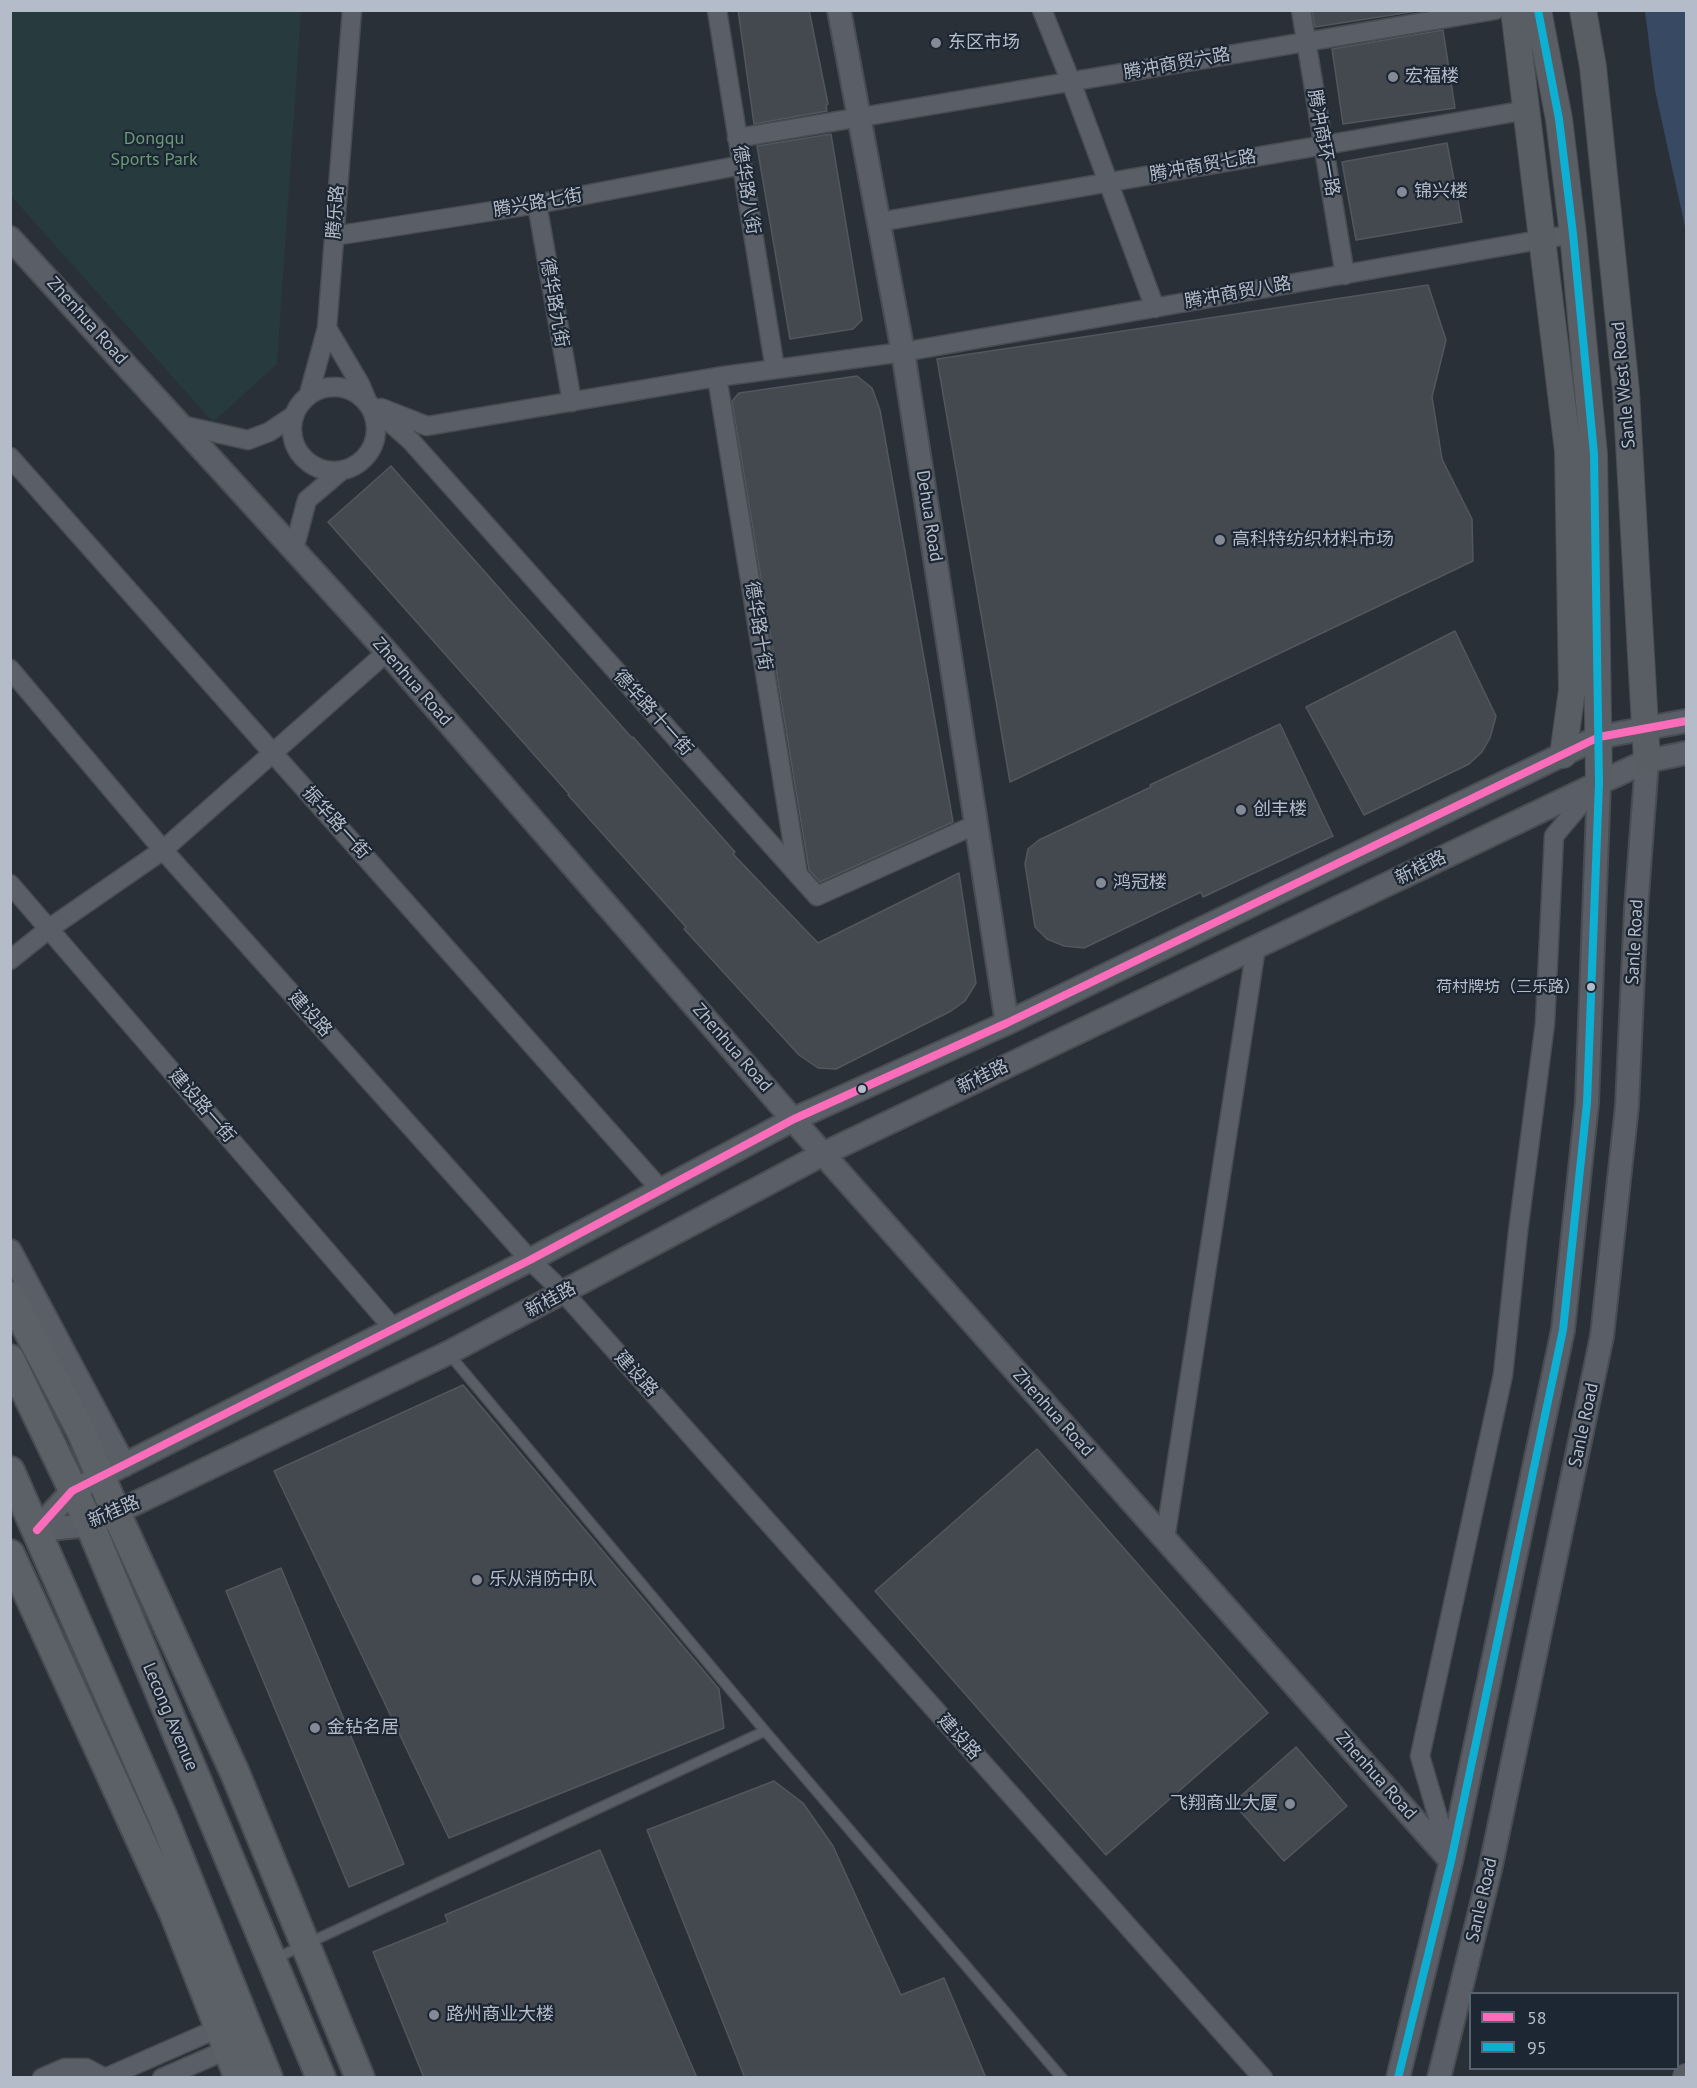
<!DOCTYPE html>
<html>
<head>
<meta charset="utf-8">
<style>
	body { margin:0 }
	#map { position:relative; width:1697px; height:2088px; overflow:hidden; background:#2a3038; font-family:"PT Sans",sans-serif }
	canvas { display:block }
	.frame { position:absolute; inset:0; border:12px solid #b4bcc9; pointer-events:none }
	.legend { position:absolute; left:1469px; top:1992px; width:210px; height:78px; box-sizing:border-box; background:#1d2633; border:2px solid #59626f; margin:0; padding:8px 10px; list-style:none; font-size:18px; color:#b4bcc9 }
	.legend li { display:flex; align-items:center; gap:12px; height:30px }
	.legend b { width:30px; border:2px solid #59626f }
</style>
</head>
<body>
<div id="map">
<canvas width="1697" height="2088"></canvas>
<div class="frame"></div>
<ul class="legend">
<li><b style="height:8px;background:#fb6dba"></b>58</li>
<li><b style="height:8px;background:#0dafd3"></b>95</li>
</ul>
</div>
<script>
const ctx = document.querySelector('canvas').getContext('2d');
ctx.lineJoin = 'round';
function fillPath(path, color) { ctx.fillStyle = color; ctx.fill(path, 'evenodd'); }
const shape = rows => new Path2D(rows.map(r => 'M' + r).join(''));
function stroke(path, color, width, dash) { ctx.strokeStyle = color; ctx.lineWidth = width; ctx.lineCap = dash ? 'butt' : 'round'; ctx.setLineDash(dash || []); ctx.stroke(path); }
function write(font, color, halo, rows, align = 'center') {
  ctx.font = font + ' "PT Sans","Noto Sans SC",sans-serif'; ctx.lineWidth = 4.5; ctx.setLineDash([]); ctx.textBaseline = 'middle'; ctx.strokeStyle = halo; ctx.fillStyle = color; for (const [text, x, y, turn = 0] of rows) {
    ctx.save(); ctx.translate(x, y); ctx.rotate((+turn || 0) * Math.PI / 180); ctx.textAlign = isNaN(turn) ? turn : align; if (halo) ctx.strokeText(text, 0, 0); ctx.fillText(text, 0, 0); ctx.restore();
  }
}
const green = shape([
	[10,11,301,11,277,364,213,422,11,196]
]);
const water = shape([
	[1645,11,1686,11,1686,231,1655,90]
]);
const building = shape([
	[738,10,809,10,828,104,826,105,827,111,754,124,738,10],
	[1312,10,1424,10,1315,27,1312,10],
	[1443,30,1455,108,1343,124,1332,49,1443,30],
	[831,134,862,320,853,329,790,339,757,146,831,134],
	[1447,143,1462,222,1356,240,1342,162,1447,143],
	[1428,285,1446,340,1432,397,1442,459,1472,519,1473,561,1010,782,937,359,1428,285],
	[857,376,872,388,880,410,953,822,820,882,809,870,732,401,739,393,857,376],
	[391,466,632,738,633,737,735,852,733,854,818,943,959,873,976,983,965,1001,951,1011,836,1069,818,1068,799,1055,684,929,686,927,568,795,569,794,328,522,391,466],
	[1455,631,1496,716,1490,738,1482,752,1469,764,1364,815,1306,707,1455,631],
	[1280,724,1333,836,1203,897,1201,892,1084,948,1064,946,1047,939,1035,927,1025,864,1028,849,1039,840,1151,787,1150,785,1280,724],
	[463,1385,719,1689,724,1728,449,1838,274,1471,463,1385],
	[1037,1449,1268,1713,1106,1855,875,1591,1037,1449],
	[281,1568,404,1864,349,1887,226,1591,281,1568],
	[1296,1747,1347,1806,1284,1861,1233,1803,1296,1747],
	[774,1781,803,1803,833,1846,901,1995,944,1978,986,2078,745,2078,647,1830,774,1781],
	[600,1850,697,2078,424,2078,373,1952,448,1922,445,1915,600,1850]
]);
const service = shape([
	[449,1354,765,1731,1062,2078],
	[274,1959,765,1731]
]);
const minor = shape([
	[352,10,327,328,360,384,368,403,411,441,817,896,977,824],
	[717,10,775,369],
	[1042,10,1071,82,1155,308],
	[1301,10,1345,275],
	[737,138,1495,10],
	[537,204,572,402],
	[879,222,1527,110],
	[334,236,537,204,742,165],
	[717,377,798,875],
	'292 429a42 42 0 1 1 84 0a42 42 0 1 1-84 0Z',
	[309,394,327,328],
	[381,408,427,426,717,377,903,352,1573,234],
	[181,425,248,440,269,432,293,416],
	[10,457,661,1190],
	[294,549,307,500,341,471],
	[10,669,163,850,530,1260,564,1293,1263,2078],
	[10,884,393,1328],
	[10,960,50,928,163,850,387,652],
	[1165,1539,1256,947],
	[1450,1858,1420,1756,1503,1375,1518,1232,1545,1023,1554,836,1596,786],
	[42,2078,65,2068,86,2068,105,2078],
	[105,2078,228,2024],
	[162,2078,238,2045]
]);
const tertiary = shape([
	[839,10,903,352,1007,1023],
	[10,238,387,652,823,1154,1451,1861],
	[10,1251,124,1465],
	[37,1530,72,1491,530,1260,794,1119,1007,1023,1599,737,1686,721],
	[37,1530,90,1525,448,1353,823,1154,1599,783,1647,761,1686,753],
	[1398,2078,1451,1861,1563,1330,1587,1103,1599,783],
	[1439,2078,1490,1870,1602,1336,1627,1106,1636,909,1647,761]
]);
const secondary = shape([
	[1514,10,1568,451,1572,690,1563,755],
	[1538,10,1559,119,1573,234,1594,454,1599,783],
	[1583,10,1593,67,1626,391,1647,761],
	[1686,2078,1686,2077]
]);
const primary = shape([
	[10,1296,81,1431,121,1524,235,1773,360,2078],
	[10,1359,90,1525,321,2078],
	[10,1471,164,1820,268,2078],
	[10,1554,174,1913,239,2078]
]);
const bus1 = shape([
	[37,1530,72,1491,530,1260,794,1119,1007,1023,1599,737,1686,721]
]);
const bus2 = shape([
	[1398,2078,1451,1861,1563,1330,1587,1103,1599,783,1594,454,1573,234,1559,119,1538,10]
]);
const markers = [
	[936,43,6,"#848b96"],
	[1393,77,6,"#848b96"],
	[1402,192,6,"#848b96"],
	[1220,540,6,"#848b96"],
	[1241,810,6,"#848b96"],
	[1101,883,6,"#848b96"],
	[1591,987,5,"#b4bcc9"],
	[862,1089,5,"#b4bcc9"],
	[477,1580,6,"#848b96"],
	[315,1728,6,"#848b96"],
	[1290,1804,6,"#848b96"],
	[434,2015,6,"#848b96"]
];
const busNames = [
	["荷村牌坊（三乐路）",1580,987]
];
const poiNames = [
	["东区市场",948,43],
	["宏福楼",1405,77],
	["锦兴楼",1414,192],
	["高科特纺织材料市场",1232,540],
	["创丰楼",1253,810],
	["鸿冠楼",1113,883],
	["乐从消防中队",489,1580],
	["金钻名居",327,1728],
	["飞翔商业大厦",1278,1804,"right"],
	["路州商业大楼",446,2015]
];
const streetNames = [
	["腾冲商贸六路",1177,64,-10],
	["腾冲商环一路",1323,143,80],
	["腾冲商贸七路",1203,166,-10],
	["德华路八街",746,190,81],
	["腾兴路七街",538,203,-10],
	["腾乐路",336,212,-86],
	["腾冲商贸八路",1238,293,-10],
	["德华路九街",554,303,80],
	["Zhenhua Road",87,321,48],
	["Sanle West Road",1624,385,-95],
	["Dehua Road",929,516,81],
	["德华路十街",758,626,81],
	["Zhenhua Road",412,682,49],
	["德华路十一街",653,713,48],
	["振华路一街",336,823,48],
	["新桂路",1421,868,-26],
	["Sanle Road",1635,942,-87],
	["建设路",310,1014,48],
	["Zhenhua Road",732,1048,49],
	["新桂路",983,1077,-26],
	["建设路一街",202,1106,49],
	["新桂路",551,1300,-28],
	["建设路",636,1374,48],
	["Zhenhua Road",1053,1413,48],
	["Sanle Road",1584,1425,-78],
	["新桂路",114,1512,-23],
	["Lecong Avenue",170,1717,67],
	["建设路",959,1737,48],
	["Zhenhua Road",1376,1776,48],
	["Sanle Road",1482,1900,-77]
];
const parkNames = [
	["Dongqu",154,139],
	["Sports Park",154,160]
];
fillPath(green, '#273a3e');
fillPath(water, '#384963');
fillPath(building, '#444950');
stroke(building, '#52575f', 1.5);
stroke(service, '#484c53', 12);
stroke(minor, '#484c53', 21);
stroke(tertiary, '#484c53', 26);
stroke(secondary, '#484c53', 28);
stroke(primary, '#484c55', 32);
stroke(service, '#5a5e66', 9);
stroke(minor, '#5a5e66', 18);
stroke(tertiary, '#5a5e66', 22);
stroke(secondary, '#595d64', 26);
stroke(primary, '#5c6168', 28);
stroke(bus1, '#fb6dba', 8);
stroke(bus2, '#0dafd3', 8);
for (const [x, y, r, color] of markers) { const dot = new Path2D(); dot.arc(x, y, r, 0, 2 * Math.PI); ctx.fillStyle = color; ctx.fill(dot); stroke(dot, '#1d2633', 2); }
write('16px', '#b4bcc9', '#1d2633', busNames, 'right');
write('18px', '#b4bcc9', '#1d2633', poiNames, 'left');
write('18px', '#b4bcc9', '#1d2633', streetNames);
write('18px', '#6b9a76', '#1d2633', parkNames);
</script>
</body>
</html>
